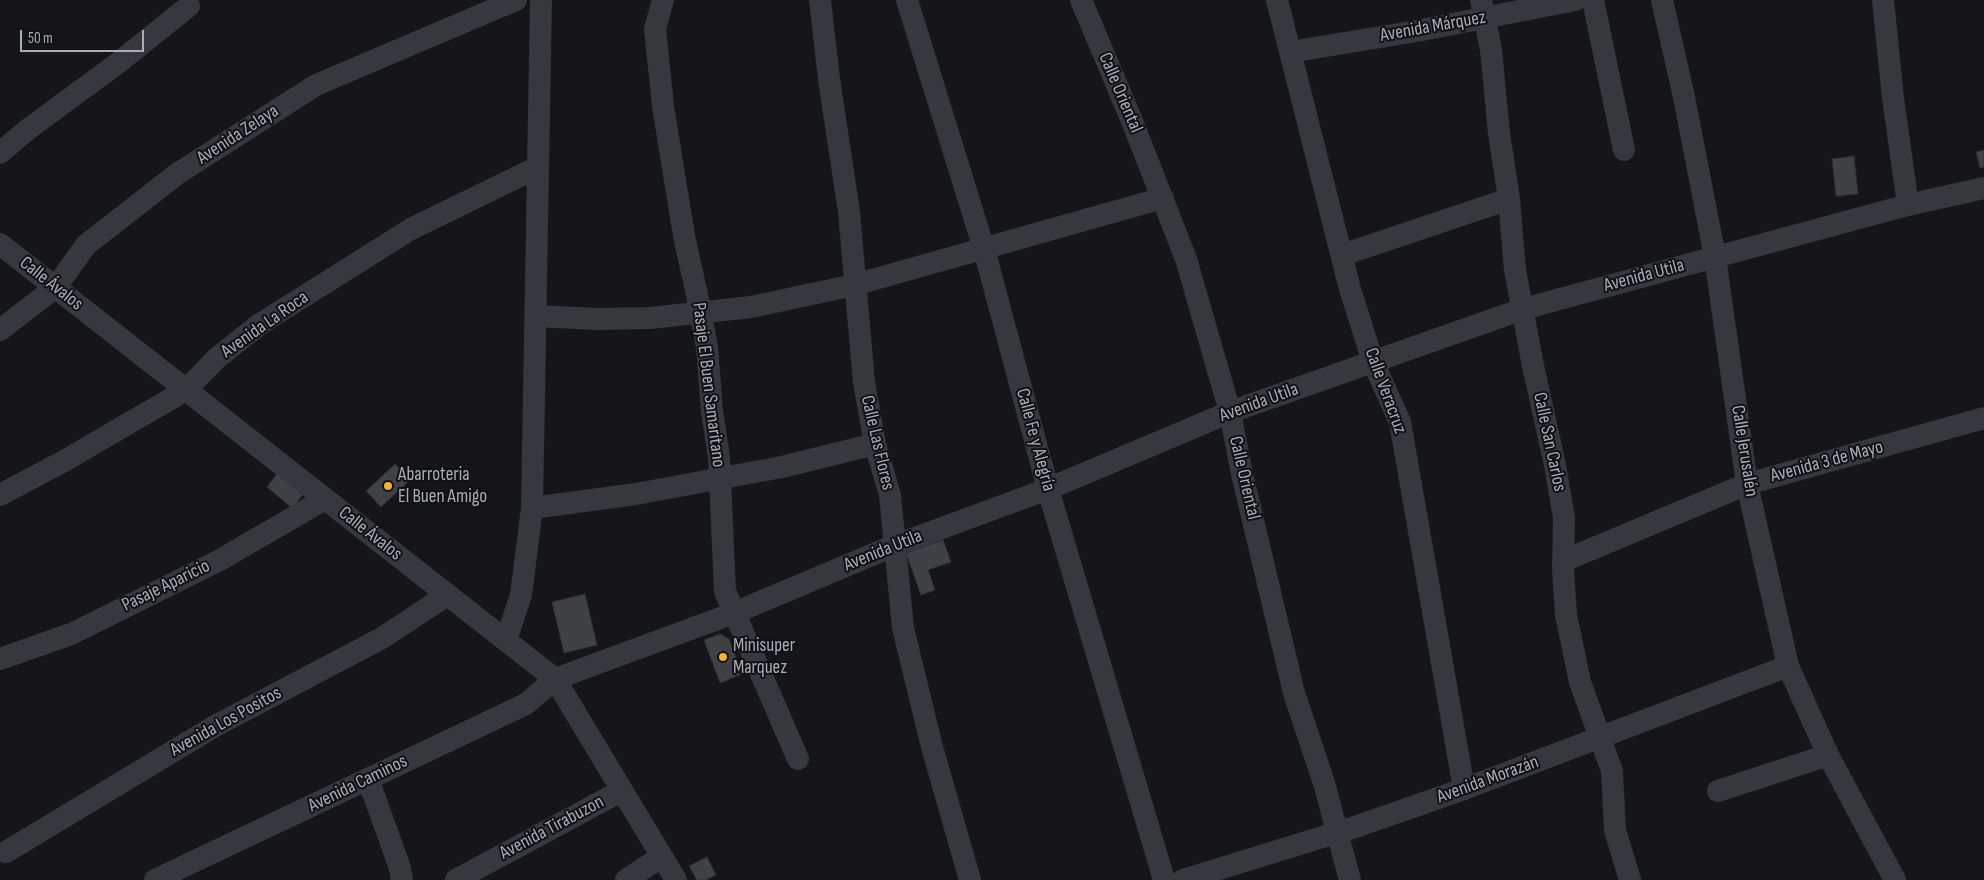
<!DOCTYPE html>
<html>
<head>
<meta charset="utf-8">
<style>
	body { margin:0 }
	#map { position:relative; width:1984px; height:880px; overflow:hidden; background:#161618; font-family:"Sofia Sans Condensed",sans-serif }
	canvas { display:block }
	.scale { position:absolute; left:20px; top:30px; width:124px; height:22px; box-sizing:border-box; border:2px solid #a8adb8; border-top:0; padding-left:6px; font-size:15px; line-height:18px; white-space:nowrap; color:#a8adb8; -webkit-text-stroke:4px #111113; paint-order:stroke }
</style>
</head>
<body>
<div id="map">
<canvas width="1984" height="880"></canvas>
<div class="scale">50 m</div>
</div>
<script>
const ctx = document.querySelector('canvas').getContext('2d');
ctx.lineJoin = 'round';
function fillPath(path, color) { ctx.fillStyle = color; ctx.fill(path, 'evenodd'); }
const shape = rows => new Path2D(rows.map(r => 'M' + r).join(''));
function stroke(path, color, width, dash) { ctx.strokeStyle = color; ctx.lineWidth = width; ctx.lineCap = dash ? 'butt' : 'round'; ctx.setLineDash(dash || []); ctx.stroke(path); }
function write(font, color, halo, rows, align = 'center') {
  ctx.font = font + ' "Sofia Sans Condensed",sans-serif'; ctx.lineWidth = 4; ctx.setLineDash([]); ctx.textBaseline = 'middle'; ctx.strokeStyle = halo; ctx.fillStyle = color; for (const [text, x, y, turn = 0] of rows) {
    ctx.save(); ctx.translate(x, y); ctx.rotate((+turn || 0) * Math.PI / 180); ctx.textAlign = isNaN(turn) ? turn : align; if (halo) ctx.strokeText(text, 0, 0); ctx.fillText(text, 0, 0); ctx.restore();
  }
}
const building = shape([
	[1984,150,1984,167,1980,168,1976,152,1984,150],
	[1854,156,1858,194,1836,196,1832,159,1854,156],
	[395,464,410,480,381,507,366,491,395,464],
	[279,471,305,492,292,508,267,487,279,471],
	[943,540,951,562,928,570,935,590,921,595,906,553,943,540],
	[585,594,597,645,564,653,552,602,585,594],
	[720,634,729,639,742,674,720,683,704,640,720,634],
	[707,857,716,875,706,880,697,880,689,866,707,857]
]);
const minor = shape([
	[663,0,655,29,663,106,673,168,685,241,696,290,707,347,712,411,719,457,725,591,798,759],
	[820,0,829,79,849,212,864,382,875,444,890,495,903,628,932,747,970,880],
	[907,0,984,249,1048,489,1164,880],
	[1081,0,1132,121,1186,259,1230,412,1242,474,1294,693,1324,783,1350,880],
	[1277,0,1350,289,1373,362,1400,422,1464,789],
	[1481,0,1491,50,1499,133,1509,199,1515,270,1533,366,1555,465,1564,518,1563,570,1566,615,1580,682,1612,771,1615,830,1630,880],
	[1593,0,1624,150],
	[1662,0,1684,97,1715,257,1747,484,1788,666,1828,755,1895,880],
	[1883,0,1893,98,1908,205],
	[1290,52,1417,31,1575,0],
	[0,153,27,130,118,63,189,6],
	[0,244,555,679,676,880],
	[1342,255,1509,199],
	[536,316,597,319,650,318,751,307,854,285,1163,198],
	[0,330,56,287,86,245,177,174,316,85,516,0],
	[0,495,64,461,186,390,217,358,260,324,411,229,538,167],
	[532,508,636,494,782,467,875,444],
	[1563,561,1747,484,1984,418],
	[506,640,521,595,532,508,541,0],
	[0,659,71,634,220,560,325,499],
	[368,779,400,868,402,880],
	[1718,791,1828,755],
	[6,852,215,726,382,638,447,595],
	[155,880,526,704,555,679,734,613,893,546,1048,489,1230,412,1523,309,1908,205,1984,188],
	[456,880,621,791],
	[626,880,661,857],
	[1183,880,1355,827,1464,789,1788,666]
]);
const markers = [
	[388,486,5,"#f2b134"],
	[723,657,5,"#f2b134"]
];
const streetNames = [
	["Avenida Márquez",1433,27,-10],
	["Calle Oriental",1120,93,67],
	["Avenida Zelaya",238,135,-33],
	["Avenida Utila",1644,276,-15],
	["Calle Ávalos",51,284,38],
	["Avenida La Roca",265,325,-35],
	["Pasaje El Buen Samaritano",708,385,83],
	["Calle Veracruz",1385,391,70],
	["Avenida Utila",1259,403,-20],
	["Calle Fe y Alegría",1035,440,75],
	["Calle San Carlos",1549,442,78],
	["Calle Las Flores",877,443,77],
	["Calle Jerusalén",1744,451,81],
	["Avenida 3 de Mayo",1827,462,-15],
	["Calle Oriental",1244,478,77],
	["Calle Ávalos",370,534,38],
	["Avenida Utila",883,551,-22],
	["Pasaje Aparicio",166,586,-26],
	["Avenida Los Positos",226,722,-29],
	["Avenida Morazán",1488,780,-20],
	["Avenida Caminos",358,784,-26],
	["Avenida Tirabuzon",552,828,-28]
];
const poiNames = [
	["Abarroteria",398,475],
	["El Buen Amigo",398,497],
	["Minisuper",733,646],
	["Marquez",733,668]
];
fillPath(building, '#404145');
stroke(building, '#303034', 1);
stroke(minor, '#37383d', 22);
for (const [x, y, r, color] of markers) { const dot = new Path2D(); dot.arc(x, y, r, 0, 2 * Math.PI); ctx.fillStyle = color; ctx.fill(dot); stroke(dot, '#111113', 2); }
write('19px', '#a8adb8', '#111113', streetNames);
write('19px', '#a8adb8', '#111113', poiNames, 'left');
</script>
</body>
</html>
